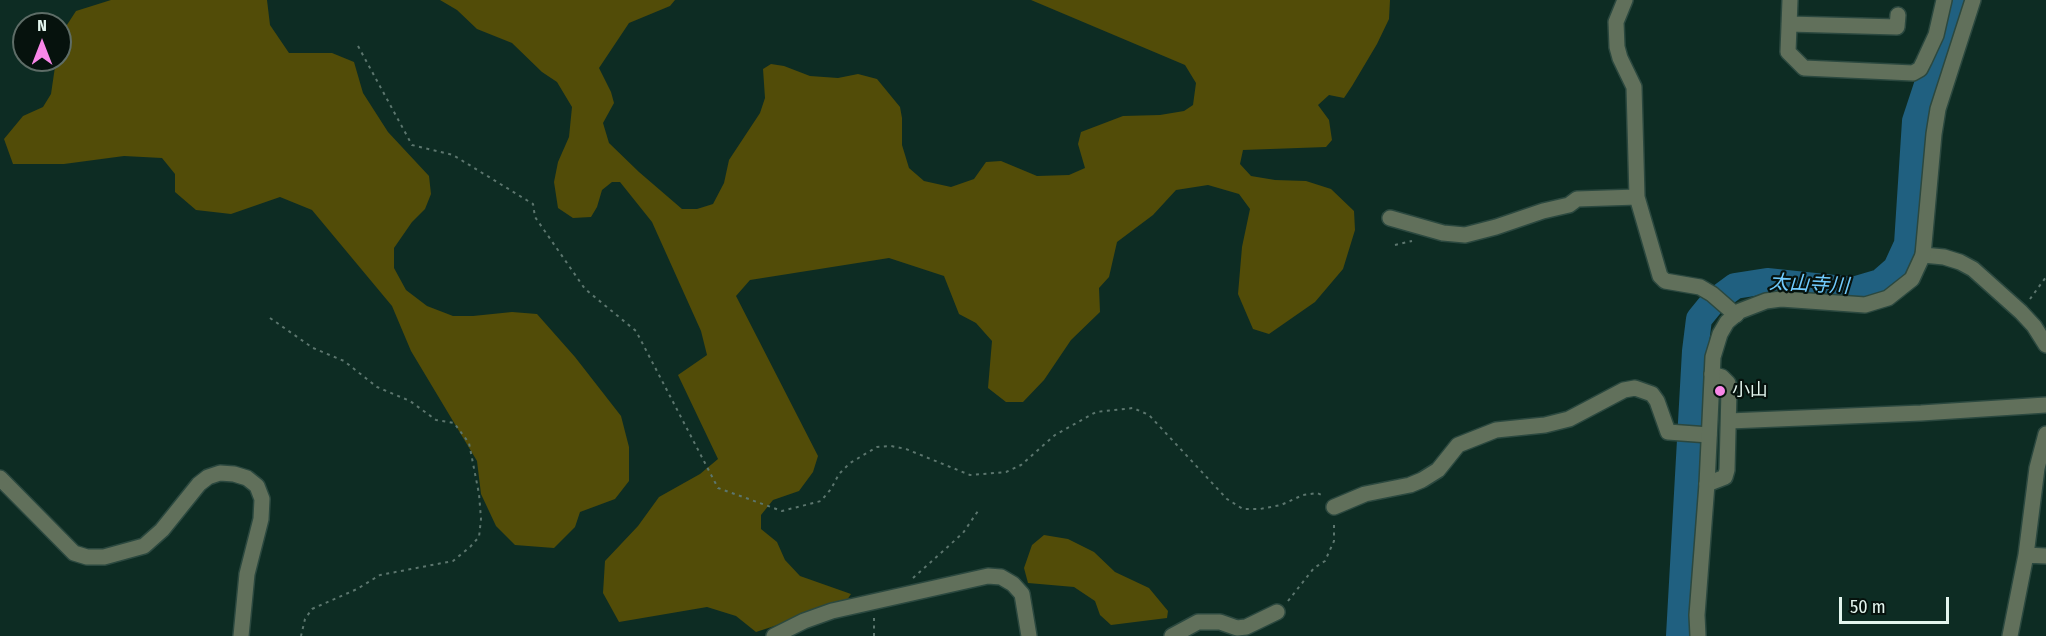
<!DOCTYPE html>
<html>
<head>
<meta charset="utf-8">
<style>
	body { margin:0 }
	#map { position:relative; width:2046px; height:636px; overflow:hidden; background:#0d2c23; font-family:"Fira Sans Condensed",sans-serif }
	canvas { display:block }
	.north { position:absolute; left:12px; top:12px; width:60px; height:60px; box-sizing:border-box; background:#06120d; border:2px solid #5e6d67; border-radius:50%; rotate:0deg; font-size:16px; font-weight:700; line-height:24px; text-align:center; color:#e3f5ee }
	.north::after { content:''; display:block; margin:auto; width:21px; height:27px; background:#f987e8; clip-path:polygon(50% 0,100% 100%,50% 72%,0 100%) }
	.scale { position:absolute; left:1839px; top:597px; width:110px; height:27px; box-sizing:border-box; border:3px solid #e3f5ee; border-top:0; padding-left:8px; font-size:18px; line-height:21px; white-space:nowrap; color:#e3f5ee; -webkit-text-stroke:4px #06120d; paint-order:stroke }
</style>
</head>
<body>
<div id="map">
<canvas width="2046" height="636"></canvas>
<div class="north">N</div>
<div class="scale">50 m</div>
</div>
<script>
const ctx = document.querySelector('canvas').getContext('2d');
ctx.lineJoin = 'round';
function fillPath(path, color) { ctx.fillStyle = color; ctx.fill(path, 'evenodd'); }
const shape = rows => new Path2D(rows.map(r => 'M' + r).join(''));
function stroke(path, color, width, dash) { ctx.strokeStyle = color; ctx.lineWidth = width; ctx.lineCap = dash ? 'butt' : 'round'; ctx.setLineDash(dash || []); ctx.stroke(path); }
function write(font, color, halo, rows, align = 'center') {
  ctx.font = font + ' "Fira Sans Condensed","Noto Sans JP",sans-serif'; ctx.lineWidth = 4.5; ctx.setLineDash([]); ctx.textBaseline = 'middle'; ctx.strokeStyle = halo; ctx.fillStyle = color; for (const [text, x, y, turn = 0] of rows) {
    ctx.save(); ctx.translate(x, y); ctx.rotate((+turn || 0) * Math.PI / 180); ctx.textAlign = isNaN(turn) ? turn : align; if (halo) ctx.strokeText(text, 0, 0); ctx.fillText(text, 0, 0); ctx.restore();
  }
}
const forest = shape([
	[111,0,267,0,270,25,289,53,332,53,354,62,363,93,388,132,429,176,431,194,425,209,412,222,394,248,394,268,406,290,427,306,453,316,473,316,512,312,537,314,575,357,621,416,629,447,629,481,615,499,580,512,575,527,554,548,515,545,496,526,481,494,477,461,411,351,392,306,312,210,280,197,231,214,196,210,175,192,175,174,162,158,124,156,64,164,13,164,4,139,23,116,43,107,51,94,56,60,60,60,60,44,63,31,76,11],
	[440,0,675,0,670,6,629,23,599,68,611,92,614,103,603,123,609,143,639,172,682,209,697,209,713,204,724,183,729,160,760,113,765,98,763,69,771,64,784,66,810,76,838,78,858,74,877,79,900,107,902,118,902,145,909,168,924,181,951,187,974,179,986,162,1001,161,1037,176,1069,175,1085,168,1078,144,1081,132,1123,116,1160,115,1184,111,1193,105,1196,83,1185,65,1031,0,1390,0,1389,19,1377,44,1352,86,1344,98,1329,95,1318,105,1329,120,1332,140,1326,147,1243,150,1240,164,1251,176,1275,180,1306,181,1331,189,1354,211,1355,230,1343,269,1315,302,1269,334,1253,329,1238,294,1242,247,1250,209,1239,194,1208,185,1176,190,1153,215,1117,242,1109,277,1099,288,1100,312,1071,340,1044,380,1023,402,1006,402,988,388,992,341,976,323,959,314,944,276,889,258,750,280,736,296,818,456,813,472,799,491,773,500,761,515,761,529,777,542,785,560,800,576,851,594,845,603,756,632,736,616,707,607,619,622,603,593,605,561,638,526,659,497,700,474,718,459,678,375,707,355,701,331,652,222,620,182,612,182,602,190,597,207,591,217,573,218,558,208,554,182,558,162,569,137,572,107,557,82,542,72,512,43,477,29,457,10],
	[1044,535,1068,539,1094,552,1115,572,1149,588,1168,611,1167,618,1111,625,1100,615,1095,601,1074,587,1028,583,1024,568,1032,545]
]);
const river = shape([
	[1679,636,1695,351,1699,319,1712,303,1735,286,1767,281,1853,290,1880,282,1896,268,1907,244,1915,121,1950,15,1953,0]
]);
const path = shape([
	[358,46,412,145,453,155,533,204,535,217,585,289,636,331,718,488,782,511,821,501,831,489,839,474,850,463,877,447,891,446,906,449,970,475,1006,472,1021,465,1055,435,1096,412,1133,408,1149,415,1227,499,1243,509,1260,509,1281,505,1303,495,1317,493,1324,496],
	[1395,245,1412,241],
	[2030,299,2046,277],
	[270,318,313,348,344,361,377,387,410,401,436,420,454,423,469,443,479,494,481,519,479,537,470,547,453,561,380,575,357,589,312,609,305,619,301,636],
	[913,578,963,533,980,508],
	[1288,601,1314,568,1325,561,1334,541,1334,522],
	[874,618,874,636]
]);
const minor = shape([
	[1625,0,1616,22,1617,47,1620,58,1634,87,1637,197,1660,276,1665,281,1700,287,1712,294,1736,315],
	[1790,0,1788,52,1804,68,1913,73,1920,69,1924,61,1936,35,1944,0],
	[1789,24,1897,27,1898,15],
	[1390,218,1443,233,1465,235,1496,227,1543,211,1569,205,1577,199,1637,197],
	[1923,255,1944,257,1960,262,1973,269,2021,312,2034,326,2046,345],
	[1729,421,1921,413,2046,405],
	[0,478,74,553,87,557,104,557,144,546,162,530,199,484,208,477,220,473,234,474,247,478,257,486,262,499,261,519,247,574,241,636],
	[1707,484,1725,477,1727,470,1729,390,1728,383,1722,377,1712,374],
	[1334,507,1365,494,1410,485,1422,480,1438,470,1458,445,1496,430,1545,425,1569,419,1624,390,1635,388,1652,394,1657,401,1668,432,1709,435],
	[2026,555,2046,556],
	[774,636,804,621,832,611,988,576,1001,577,1013,584,1022,594,1029,636],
	[1172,636,1198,622,1220,622,1237,628,1246,627,1277,612],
	[2010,636,2026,555,2037,468,2046,434]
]);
const tertiary = shape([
	[1698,636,1697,615,1707,484,1713,357,1720,334,1727,322,1740,311,1766,301,1781,299,1865,305,1888,298,1912,279,1923,255,1934,134,1938,109,1973,0]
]);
const markers = [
	[1720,391,6,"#f987e8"]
];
const poiNames = [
	["小山",1732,391]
];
const waterNames = [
	["太山寺川",1809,285,3]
];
fillPath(forest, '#524c08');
stroke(river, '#206080', 26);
stroke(minor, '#2b483f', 18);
stroke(tertiary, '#2b483f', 18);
stroke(path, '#5c766e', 2, [3, 4.5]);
stroke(minor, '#61705b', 15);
stroke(tertiary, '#61705b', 15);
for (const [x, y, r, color] of markers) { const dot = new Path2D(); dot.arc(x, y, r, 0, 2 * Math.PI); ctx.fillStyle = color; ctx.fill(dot); stroke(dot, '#06120d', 2); }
write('18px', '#e3f5ee', '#06120d', poiNames, 'left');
write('italic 20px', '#71cbfe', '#06120d', waterNames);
</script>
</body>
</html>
